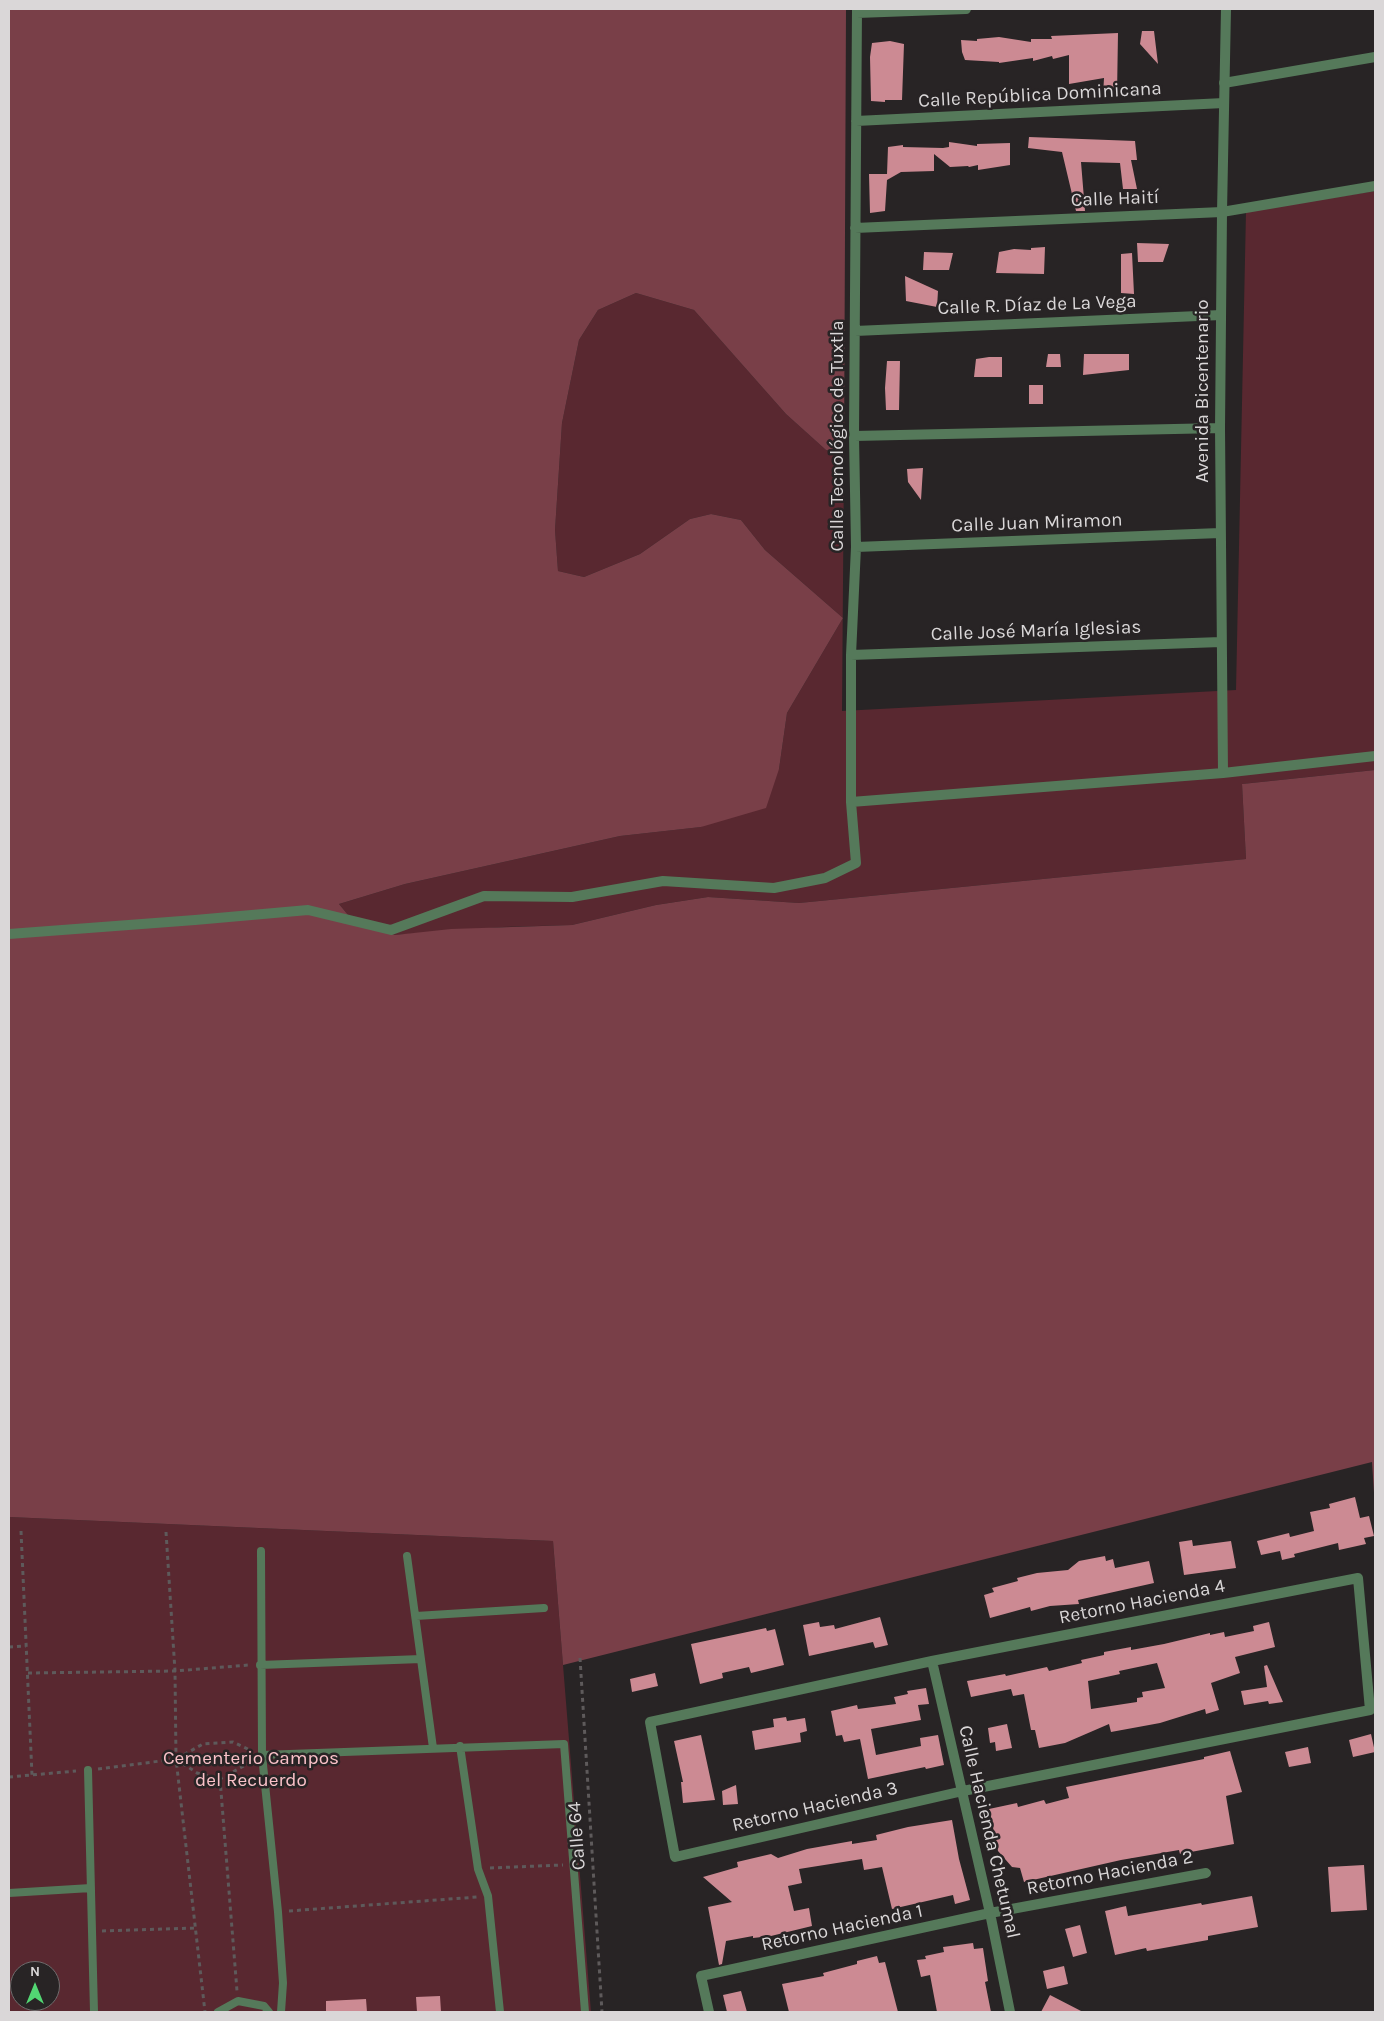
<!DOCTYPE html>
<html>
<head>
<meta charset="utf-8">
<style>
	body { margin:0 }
	#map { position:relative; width:1384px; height:2021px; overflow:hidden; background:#282425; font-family:Karla,sans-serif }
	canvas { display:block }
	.frame { position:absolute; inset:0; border:10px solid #dad7d8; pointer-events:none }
	.north { position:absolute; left:10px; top:1961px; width:50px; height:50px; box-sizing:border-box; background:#282425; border:1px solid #6f6c6d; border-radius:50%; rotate:0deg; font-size:14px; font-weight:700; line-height:20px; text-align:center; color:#dad7d8 }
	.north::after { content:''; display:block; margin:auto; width:18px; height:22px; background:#52d673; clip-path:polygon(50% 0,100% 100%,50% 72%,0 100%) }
</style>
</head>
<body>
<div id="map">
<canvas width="1384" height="2021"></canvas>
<div class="frame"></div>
<div class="north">N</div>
</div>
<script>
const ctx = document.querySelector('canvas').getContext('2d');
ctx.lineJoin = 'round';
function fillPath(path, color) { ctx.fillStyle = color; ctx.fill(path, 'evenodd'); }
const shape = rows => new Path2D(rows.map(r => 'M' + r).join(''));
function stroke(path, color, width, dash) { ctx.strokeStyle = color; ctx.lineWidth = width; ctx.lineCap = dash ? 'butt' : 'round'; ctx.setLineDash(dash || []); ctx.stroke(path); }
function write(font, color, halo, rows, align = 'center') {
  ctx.font = font + ' Karla,sans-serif'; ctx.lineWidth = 5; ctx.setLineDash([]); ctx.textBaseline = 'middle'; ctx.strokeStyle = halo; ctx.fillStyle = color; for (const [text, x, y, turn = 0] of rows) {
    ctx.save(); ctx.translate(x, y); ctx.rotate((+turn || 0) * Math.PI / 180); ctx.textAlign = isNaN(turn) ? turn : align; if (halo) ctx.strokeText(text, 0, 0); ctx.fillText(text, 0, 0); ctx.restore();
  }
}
const green = shape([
	[1375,191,1375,770,1242,784,1246,859,799,903,708,897,656,905,572,925,503,927,395,935,353,921,339,904,405,884,620,836,701,827,779,769,787,713,843,618,765,550,741,520,711,514,690,519,640,554,584,577,558,571,555,530,562,423,579,340,598,310,636,293,694,310,786,414,826,450,844,455,842,711,1236,690,1246,211],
	[9,1517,553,1541,591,2012,9,2012],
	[20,1971,50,1971,50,2001,20,2001]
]);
const forest = shape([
	[9,9,846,9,844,455,826,450,786,414,694,310,636,293,598,310,579,340,562,423,555,530,558,571,584,577,640,554,690,519,711,514,741,520,765,550,843,618,787,713,779,769,766,808,701,827,620,836,405,884,339,904,353,921,395,935,451,929,572,925,656,905,708,897,799,903,1246,859,1242,784,1375,770,1375,1508,1372,1462,563,1665,553,1541,9,1517]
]);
const building = shape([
	[1142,31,1154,31,1158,64,1140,44],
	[1118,33,1117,95,1103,96,1104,78,1069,84,1069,55,1053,59,1052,56,1033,61,1033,58,999,63,999,62,965,60,962,52,961,40,977,41,977,39,999,37,1031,42,1031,39,1052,39,1051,36],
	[890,41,904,44,902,100,885,100,885,102,871,101,870,57,872,43],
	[1029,137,1135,141,1137,160,1131,160,1137,189,1123,189,1120,163,1081,162,1085,211,1076,211,1062,152,1028,148],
	[949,142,977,146,977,144,1010,143,1010,165,978,170,978,165,969,167,968,166,950,167,934,154,934,171,901,172,887,180,885,211,870,213,869,174,887,174,888,147,903,145,903,147,943,148,949,147],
	[1137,243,1169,244,1163,262,1138,262],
	[1045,247,1044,274,996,273,999,252,1014,249,1031,250,1031,248],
	[924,252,953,253,949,270,923,270],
	[1132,253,1134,294,1121,293,1121,254],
	[905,276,938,291,937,307,906,301],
	[1048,354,1060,354,1061,367,1046,367],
	[1084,354,1129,354,1129,370,1083,375],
	[989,357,1002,357,1002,377,974,377,976,359],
	[887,361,900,361,899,410,886,410,885,388],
	[1029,385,1043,385,1043,404,1029,404],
	[923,468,921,500,908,482,907,469],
	[1355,1497,1360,1518,1369,1516,1374,1536,1364,1538,1366,1544,1339,1550,1338,1543,1294,1554,1295,1557,1282,1560,1280,1551,1261,1555,1257,1541,1289,1533,1290,1537,1314,1531,1310,1512,1330,1508,1329,1504],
	[1192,1540,1193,1546,1231,1541,1236,1568,1184,1575,1179,1542],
	[1105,1556,1106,1561,1113,1559,1115,1568,1149,1561,1154,1583,1078,1600,1079,1604,1050,1606,1031,1611,1030,1607,990,1618,984,1595,994,1592,992,1588,1018,1581,1017,1578,1037,1573,1068,1570,1079,1561],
	[880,1617,888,1645,875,1648,873,1642,809,1656,803,1625,819,1622,820,1627,834,1625,835,1629],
	[1269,1622,1275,1647,1235,1657,1240,1673,1211,1683,1219,1710,1206,1714,1205,1709,1160,1723,1111,1732,1109,1724,1065,1743,1039,1748,1035,1730,1031,1730,1024,1694,1013,1696,1011,1689,971,1697,967,1681,1005,1674,1006,1676,1047,1667,1049,1671,1082,1663,1081,1660,1104,1655,1104,1652,1131,1647,1131,1650,1164,1644,1210,1633,1210,1635,1224,1632,1225,1637,1254,1631,1253,1626],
	[1157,1663,1165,1688,1142,1692,1143,1697,1137,1698,1137,1702,1091,1709,1088,1681,1120,1674,1119,1671],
	[766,1628,767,1631,775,1629,784,1665,751,1673,749,1667,722,1673,723,1678,700,1684,691,1644],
	[1267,1665,1283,1702,1269,1704,1268,1701,1244,1705,1241,1691,1267,1687,1264,1666],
	[655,1673,658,1686,632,1692,630,1679],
	[926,1688,929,1704,918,1705,921,1720,871,1729,876,1755,921,1746,920,1738,938,1735,944,1765,926,1769,925,1767,868,1779,860,1739,844,1742,842,1735,836,1736,831,1711,857,1705,858,1709,896,1704,894,1697,908,1694,907,1691],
	[786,1717,787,1721,805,1718,807,1731,800,1733,801,1742,755,1750,752,1731,774,1727,773,1719],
	[1007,1724,1012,1748,996,1751,995,1742,990,1743,988,1728],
	[1371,1734,1375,1752,1353,1757,1349,1740],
	[701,1735,715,1800,683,1803,681,1782,683,1782,674,1741],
	[1308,1747,1311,1763,1289,1767,1285,1752],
	[1230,1751,1242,1792,1226,1796,1234,1844,1180,1854,1179,1850,1121,1860,1024,1882,1020,1868,1012,1867,998,1851,989,1809,1017,1803,1018,1807,1044,1800,1046,1804,1069,1798,1066,1787,1204,1759,1204,1757],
	[736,1785,738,1804,723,1805,722,1791],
	[952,1820,959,1859,970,1900,955,1904,953,1895,892,1909,882,1867,864,1870,862,1859,799,1869,802,1883,788,1886,794,1911,809,1908,812,1926,771,1936,753,1938,753,1936,726,1941,722,1964,719,1965,708,1907,732,1902,703,1877,738,1867,737,1862,771,1854,778,1858,807,1849,852,1841,852,1844,877,1840,876,1835,908,1827],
	[1364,1865,1367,1910,1331,1912,1328,1867],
	[1252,1896,1258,1927,1208,1936,1208,1940,1147,1951,1146,1948,1115,1955,1105,1911,1126,1906,1128,1916,1201,1903,1202,1905],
	[1080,1925,1087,1953,1073,1957,1065,1929],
	[973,1943,974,1949,983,1948,988,1981,985,1982,991,2012,937,2012,930,1975,921,1977,917,1960,926,1959,925,1956,944,1952,943,1947],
	[877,1956,879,1963,885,1962,898,2012,789,2012,782,1984,824,1976,823,1973,857,1964,857,1961],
	[1064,1966,1068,1984,1047,1989,1043,1971],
	[741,1991,747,2012,727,2012,723,1995],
	[1050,1995,1083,2012,1041,2012],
	[440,1996,441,2012,417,2012,416,1997],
	[366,1999,367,2012,326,2012,326,2001]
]);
const path = shape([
	[21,1531,32,1775],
	[166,1532,175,1671,176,1759,205,2012],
	[9,1647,26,1646],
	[580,1658,602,2012],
	[28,1673,175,1671,249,1665],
	[176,1759,197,1773,220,1779,251,1762],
	[98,1769,176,1759,203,1744,233,1742,250,1750],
	[9,1777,76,1771],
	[220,1779,237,1991],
	[490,1868,563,1865],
	[289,1911,477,1897],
	[102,1931,194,1928]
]);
const service = shape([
	[261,1551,262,1755,278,1912,283,1983,281,2012],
	[407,1556,433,1748],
	[416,1616,544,1608],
	[260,1665,421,1659],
	[460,1746,478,1869,488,1896,500,2012],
	[262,1755,564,1744,585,2012],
	[88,1770,94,2012],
	[9,1893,91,1888],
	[218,2012,238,2001,264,2006,269,2012]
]);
const minor = shape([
	[857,13,966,9],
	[1224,83,1375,57],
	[856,121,1224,103],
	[855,228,1222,212,1220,428,1223,773],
	[855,331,1221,315],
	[854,436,1220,428],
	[856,547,1220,533],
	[851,655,1221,642],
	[851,802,1223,773,1375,756],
	[9,934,195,920,308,910,391,930,484,896,572,897,663,881,774,888,825,878,856,863,851,802,851,655,856,547,854,436,857,9],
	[1358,1578,1370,1710,963,1791,675,1857,650,1722,932,1661,1358,1578],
	[932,1661,990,1913,1010,2012],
	[709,2012,701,1976,990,1913,1206,1873]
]);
const tertiary = shape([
	[1226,9,1222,212,1375,186]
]);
const streetNames = [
	["Calle República Dominicana",1040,95,-3],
	["Calle Haití",1115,199,-2],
	["Calle R. Díaz de La Vega",1037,305,-2],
	["Avenida Bicentenario",1203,391,-90],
	["Calle Tecnológico de Tuxtla",838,436,-90],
	["Calle Juan Miramon",1037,523,-2],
	["Calle José María Iglesias",1036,631,-2],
	["Retorno Hacienda 4",1142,1602,-11],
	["Retorno Hacienda 3",815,1807,-13],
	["Calle Hacienda Chetumal",989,1832,77],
	["Calle 64",577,1836,-94],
	["Retorno Hacienda 2",1110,1873,-11],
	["Retorno Hacienda 1",842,1928,-12]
];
const parkNames = [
	["Cementerio Campos",251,1759],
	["del Recuerdo",251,1781]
];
fillPath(green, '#592830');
fillPath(forest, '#793f48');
fillPath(building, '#cc8a93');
stroke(path, '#5e5a5b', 3, [4, 4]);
stroke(service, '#55795a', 8);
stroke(minor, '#55795a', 10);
stroke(tertiary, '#55795a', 10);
write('19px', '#dad7d8', '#282425', streetNames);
write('19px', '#fac1c8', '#282425', parkNames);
</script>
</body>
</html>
